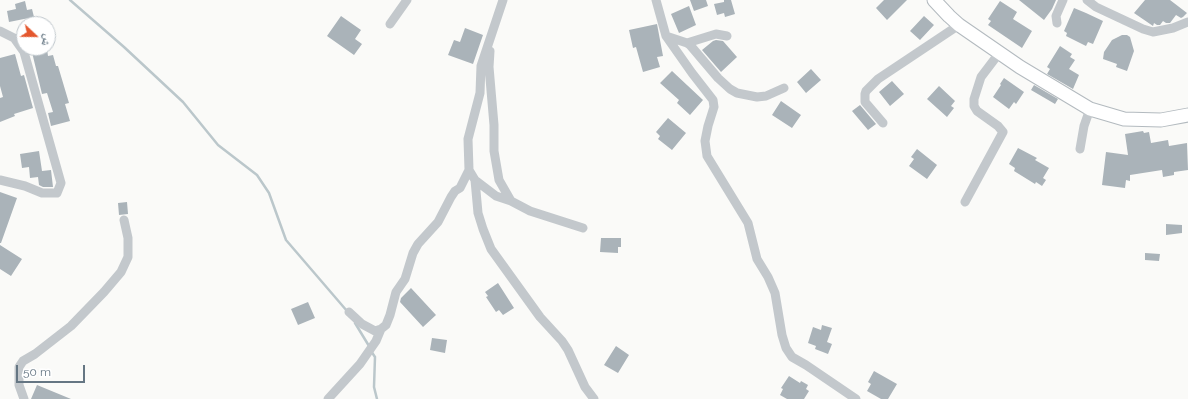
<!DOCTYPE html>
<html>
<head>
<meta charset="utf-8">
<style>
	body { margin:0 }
	#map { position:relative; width:1188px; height:399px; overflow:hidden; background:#fafaf8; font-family:Raleway,"Noto Naskh Arabic",sans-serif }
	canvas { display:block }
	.north { position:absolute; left:16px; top:16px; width:40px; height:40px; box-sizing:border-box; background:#fff; border:1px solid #c1c8cd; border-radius:50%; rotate:112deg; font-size:11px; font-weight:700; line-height:16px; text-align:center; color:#657683 }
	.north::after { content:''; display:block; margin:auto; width:14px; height:18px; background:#e4572e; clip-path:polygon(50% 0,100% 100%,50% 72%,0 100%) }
	.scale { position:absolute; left:16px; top:365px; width:69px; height:18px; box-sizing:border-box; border:2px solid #657683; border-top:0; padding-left:5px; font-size:12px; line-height:14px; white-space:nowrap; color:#657683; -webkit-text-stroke:3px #fff; paint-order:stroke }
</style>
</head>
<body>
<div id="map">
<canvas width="1188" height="399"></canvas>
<div class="north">ش</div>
<div class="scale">50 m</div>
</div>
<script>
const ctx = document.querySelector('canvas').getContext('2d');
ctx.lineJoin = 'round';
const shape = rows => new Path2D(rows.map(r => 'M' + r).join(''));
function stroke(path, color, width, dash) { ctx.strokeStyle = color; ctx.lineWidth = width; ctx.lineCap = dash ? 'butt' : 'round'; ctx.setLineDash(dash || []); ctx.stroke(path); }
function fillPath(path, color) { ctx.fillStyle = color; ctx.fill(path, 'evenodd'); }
const stream = shape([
	[70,0,124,47,183,102,218,145,257,175,269,193,286,240,347,311],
	[355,323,369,346],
	[371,351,375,357,374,387,377,399]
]);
const building = shape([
	[690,0,706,0,708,6,694,11],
	[724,0,731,0,735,14,725,17,724,13,717,15,714,4,724,2],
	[884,0,907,0,887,20,876,8],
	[1019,0,1056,0,1052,9,1044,20],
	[1145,0,1170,0,1187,13,1183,17,1181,18,1176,15,1170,23,1166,23,1163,21,1160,25,1157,25,1154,23,1153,26,1134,13],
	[25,1,27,10,32,9,34,17,9,22,7,11,16,9,15,4],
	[1000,1,1017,12,1013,19,1032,31,1022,48,988,25,991,21,988,19],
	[689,6,696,25,679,33,671,14],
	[1074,8,1086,13,1103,21,1093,44,1088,42,1086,46,1066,36,1067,33,1064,31],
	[341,16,361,30,355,39,362,44,354,55,327,36],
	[924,16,934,25,920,40,910,31],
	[657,24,663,56,657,57,660,67,643,72,636,47,633,48,629,30],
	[465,28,483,35,473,64,448,55,454,40,460,42],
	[1122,35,1127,35,1130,37,1134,51,1127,71,1116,67,1117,64,1103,59,1104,52,1112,40],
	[716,40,723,41,737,57,721,72,702,50,713,41],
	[1060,46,1072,54,1070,57,1075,60,1069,69,1079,75,1073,89,1047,74,1050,69,1047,67],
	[31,48,47,49,48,56,53,55,56,66,58,66,69,103,65,104,70,121,51,126,48,113,53,112,47,93,42,94],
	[15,54,21,76,24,75,33,108,14,114,15,116,0,122,0,98,3,97,0,86,0,58],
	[811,69,821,80,806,93,797,82],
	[672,71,703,100,690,115,677,103,679,100,660,83],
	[1004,78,1024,92,1016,104,1014,102,1009,109,993,97,1001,85,1000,84],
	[892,81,904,94,890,106,879,92],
	[1034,85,1058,99,1055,104,1031,90],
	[939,86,955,101,951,106,954,108,947,117,927,99],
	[781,101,801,115,792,128,772,115],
	[860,105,876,124,868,130,852,111],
	[668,118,686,133,672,150,658,139,660,136,656,132],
	[1143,131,1144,133,1149,132,1151,143,1168,140,1169,146,1187,143,1188,170,1174,172,1174,175,1163,177,1162,170,1130,175,1130,181,1126,180,1125,188,1102,185,1106,152,1128,155,1125,134],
	[1018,148,1037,158,1035,160,1049,168,1043,178,1046,180,1042,186,1036,182,1035,184,1014,171,1015,168,1009,164],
	[917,149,937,165,927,179,909,166,914,159,911,157],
	[39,151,42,171,51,170,53,187,43,187,39,185,38,177,30,178,29,167,22,168,20,154],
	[0,192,17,198,1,243,0,243],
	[127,202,128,214,119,215,118,203],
	[1166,224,1182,225,1182,233,1166,235],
	[601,238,621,238,621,247,618,247,618,253,600,252],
	[0,245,22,259,11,276,0,269],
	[1145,253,1160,254,1159,261,1145,260],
	[498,283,514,308,503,315,499,310,496,312,486,297,488,296,485,292],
	[411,288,436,315,423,327,400,302,401,298],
	[308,302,315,318,298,325,291,309],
	[822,325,832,328,827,342,832,344,828,354,815,349,816,346,808,343,813,327,821,330],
	[432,338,447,340,445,353,430,350],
	[616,346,629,355,618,373,604,365],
	[874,371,897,384,888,399,881,399,867,391,871,384,868,382],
	[789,376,800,383,801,381,808,385,806,389,809,391,804,399,787,399,780,395,783,389,781,388],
	[37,385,71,399,31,399]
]);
const street = shape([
	[503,0,481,66,480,93,468,139,469,170,475,180,478,213,483,229,491,249,540,317,562,341,568,350,585,387,594,399],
	[656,0,666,36,692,73,713,100,714,107,708,126,705,141,707,156,748,223,757,259,768,277,775,293,782,335,786,348,792,357,806,365,856,399],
	[1087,0,1096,7,1143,29,1153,32,1173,28,1188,22],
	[1057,23,1056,16,1063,0],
	[390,24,407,0],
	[0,31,14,38,24,52,61,183,57,193,42,193,25,186,0,180],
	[666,36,687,43,690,45,718,78,730,89,737,93,757,97,766,96,784,88],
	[687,43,716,34,727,36],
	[490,51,489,67,494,125,494,151,499,180,511,201,530,211,583,228],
	[883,123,865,102,865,94,866,91,878,79,959,25],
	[1080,149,1084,126,1090,109],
	[475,180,496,196,511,201],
	[965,202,1003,132,998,126,977,111,974,106,974,99,981,77,1000,52],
	[349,312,362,324,375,331,381,329,386,325,390,315,396,292,405,279,413,253,418,244,438,222,451,197,455,191,460,188,469,170],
	[24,399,19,385,19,367,23,361,35,354,71,326,104,292,121,272,128,257,128,238,124,220],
	[328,399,360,364,376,341,381,329]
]);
const secondary = shape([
	[934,0,949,16,959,25,1020,67,1090,109,1124,119,1161,120,1188,115]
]);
stroke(stream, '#bbc7cb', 2.5);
fillPath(building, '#aab3b9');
stroke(secondary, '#b3babf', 15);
stroke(street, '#c3c8cc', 9);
stroke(secondary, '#fff', 13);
</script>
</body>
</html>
